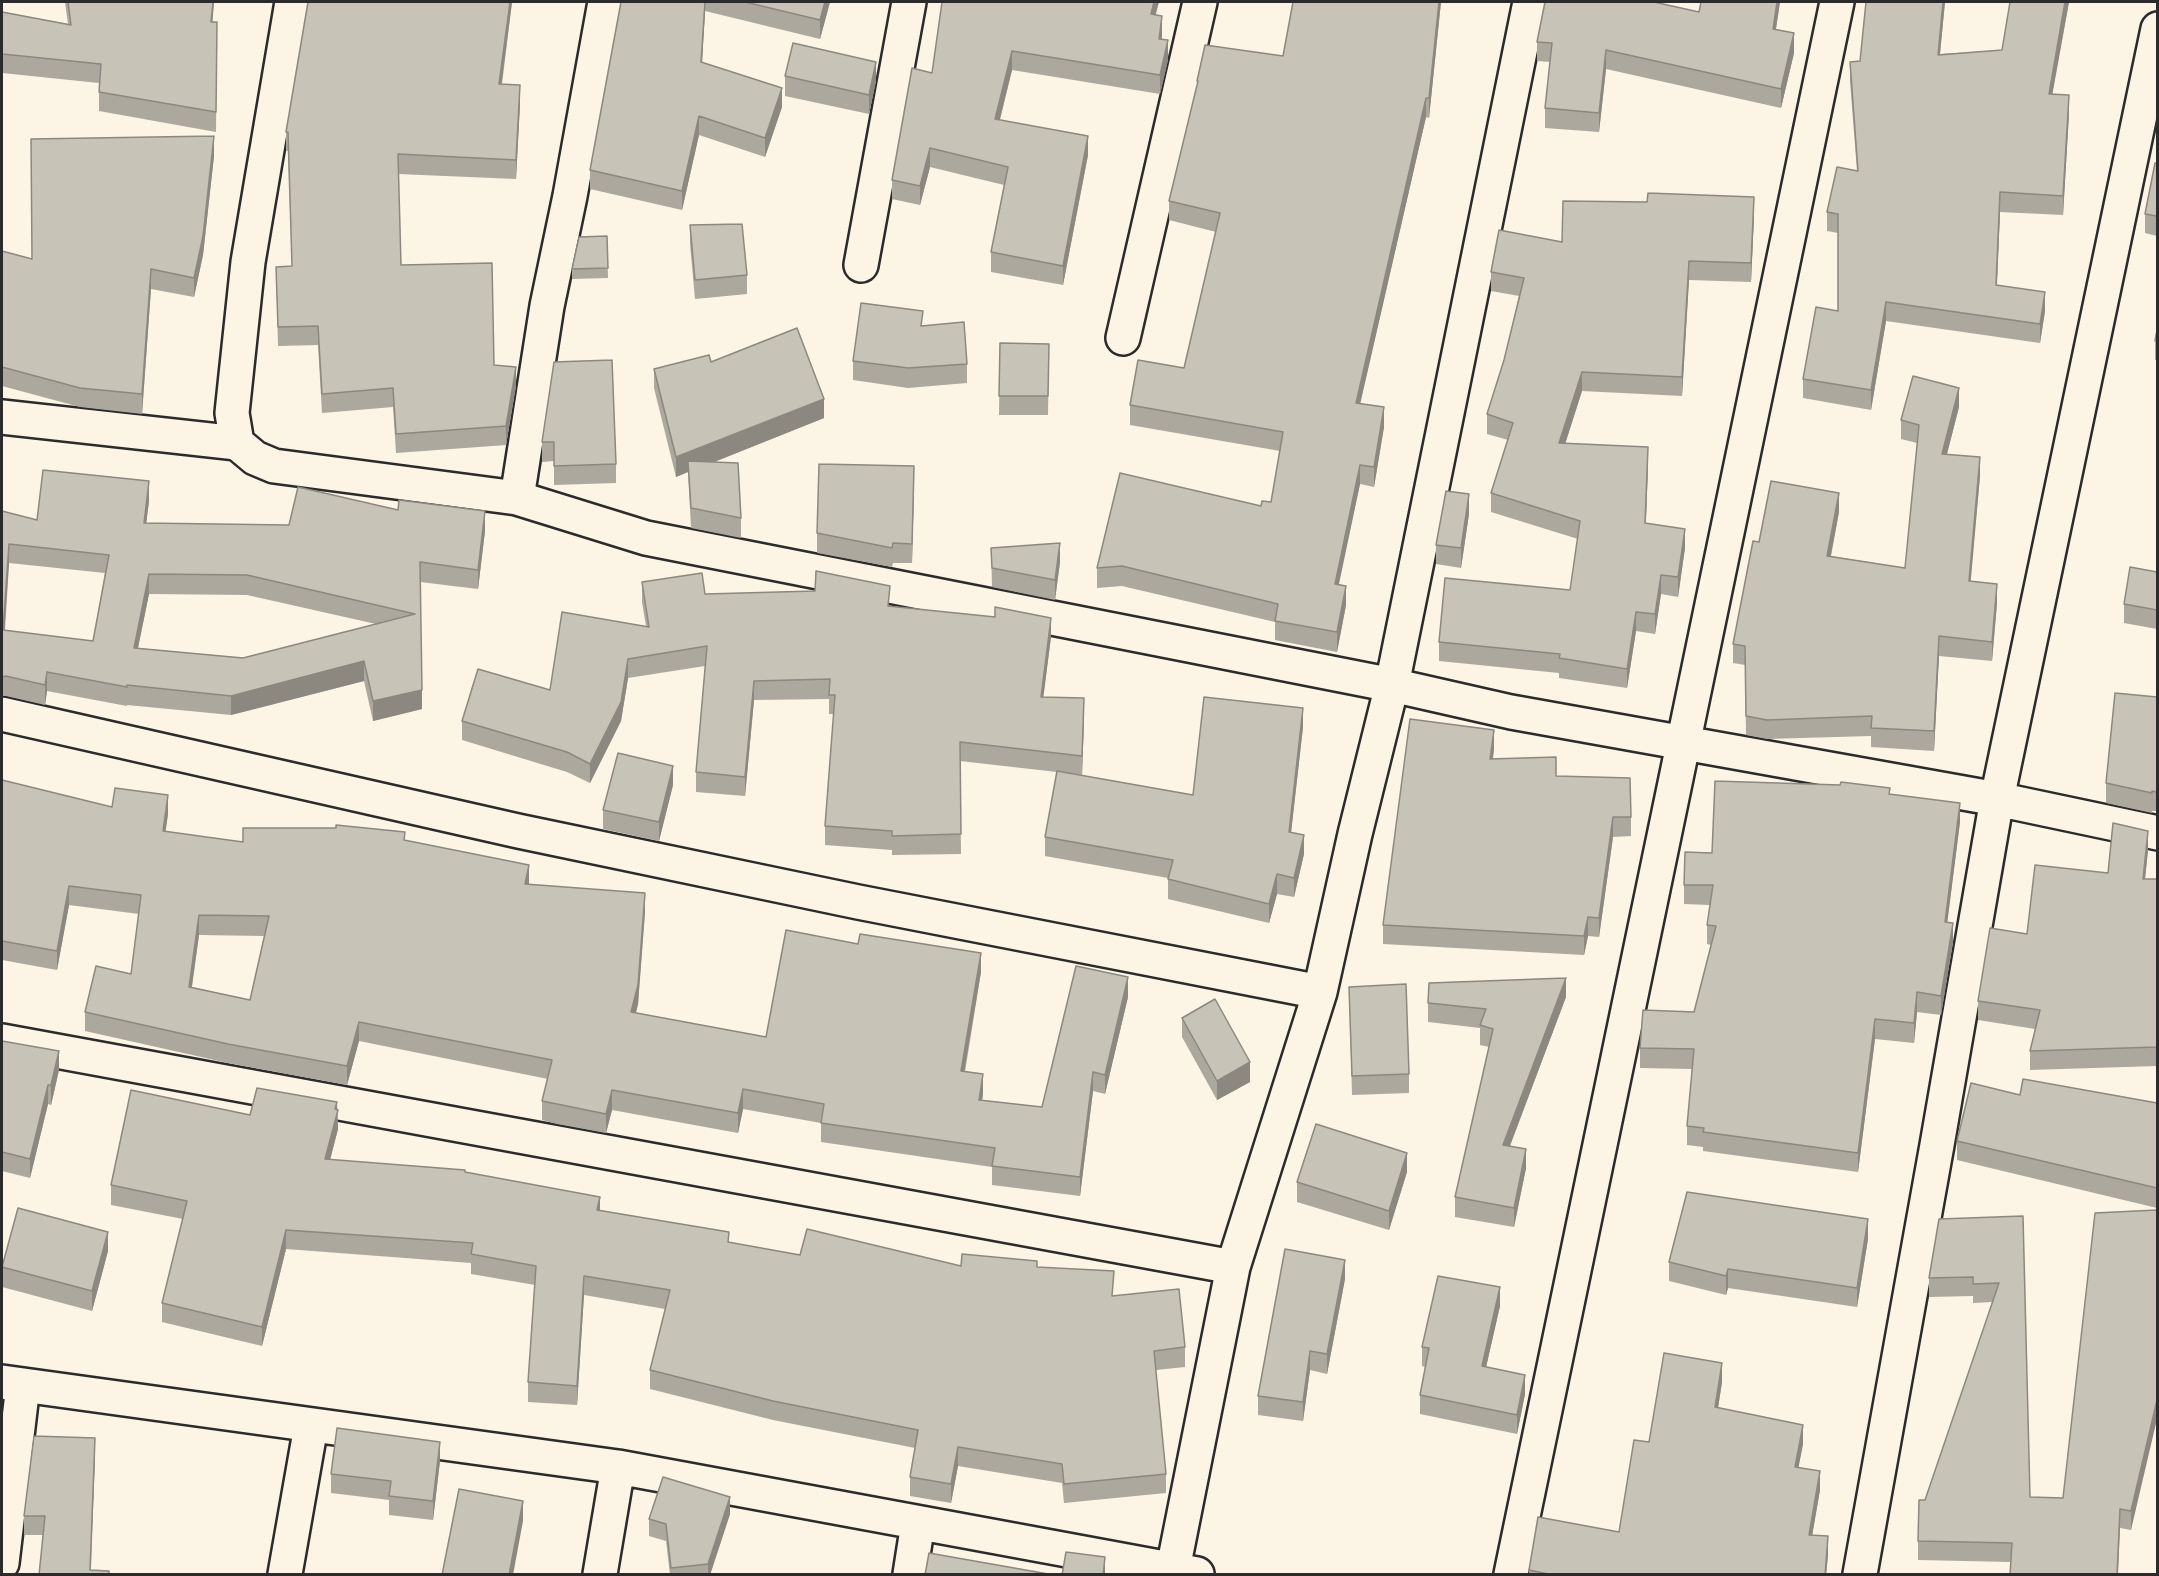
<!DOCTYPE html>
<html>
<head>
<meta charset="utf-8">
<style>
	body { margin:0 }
	#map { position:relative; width:2159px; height:1576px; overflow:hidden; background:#fcf5e5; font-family:Mynerve,sans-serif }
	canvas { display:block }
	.frame { position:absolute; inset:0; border:3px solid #2b2b2b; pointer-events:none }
</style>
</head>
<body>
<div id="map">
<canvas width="2159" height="1576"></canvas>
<div class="frame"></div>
</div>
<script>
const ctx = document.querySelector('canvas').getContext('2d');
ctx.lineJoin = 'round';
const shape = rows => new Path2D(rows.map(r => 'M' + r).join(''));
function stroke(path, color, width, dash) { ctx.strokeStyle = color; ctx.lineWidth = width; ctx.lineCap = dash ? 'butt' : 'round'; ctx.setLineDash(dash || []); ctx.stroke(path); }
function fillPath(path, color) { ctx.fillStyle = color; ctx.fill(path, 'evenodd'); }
const minor = shape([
	[292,2,248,262,232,413,237,443,255,458,274,466,517,498],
	[605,2,570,196,547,306,517,498,646,538,1392,685,1511,712,1997,799,2158,833],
	[861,265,909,2],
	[1123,338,1200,2],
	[2,417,237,443],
	[2,714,518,831,858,902,1320,992],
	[2,1041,1233,1267],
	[2,1382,618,1467,1197,1574],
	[2,1563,23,1385],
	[1173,1569,1233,1267,1320,992,1355,834,1392,685,1530,2],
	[285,1574,311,1426],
	[600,1574,618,1467],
	[910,1574,918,1523],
	[1511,1574,1837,2],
	[1860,1574,1937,1145,1997,799,2158,29]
]);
const wall = shape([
	[65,2,214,2,212,22,217,22,216,132,99,111,99,83,2,73,2,12,68,24],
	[308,2,512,2,502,84,520,104,516,179,398,174,401,265,494,365,516,386,506,445,396,453,393,407,322,413,318,345,278,346,276,267,292,266,288,151,286,151,286,132],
	[621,2,830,2,820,39,705,11,702,62,782,107,765,157,699,135,682,210,590,189,590,170],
	[942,2,1155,15,1162,35,1162,39,1168,60,1160,94,1012,70,1000,120,1088,155,1063,285,991,272,991,252,1004,185,930,167,920,205,892,199,892,180,932,73],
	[1293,2,1441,2,1429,118,1426,117,1360,403,1384,427,1374,487,1360,484,1338,584,1346,605,1337,652,1275,640,1275,622,1122,586,1097,588,1097,568,1271,502,1280,451,1130,425,1130,405,1184,368,1216,232,1169,220,1169,201,1197,88,1197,81,1283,56],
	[1701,2,1780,2,1776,29,1794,53,1781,108,1606,69,1599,132,1545,128,1545,108,1550,62,1537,61,1537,42,1699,12],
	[1866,2,1945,2,1940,54,2002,50,2069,2,2052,94,2069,114,2063,215,2000,212,1997,285,2045,311,2040,343,1886,321,1871,410,1803,398,1803,379,1838,311,1838,233,1827,231,1827,212,1857,171,1850,81,1850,62,1860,61],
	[785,76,876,81,869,114,785,96],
	[214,156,203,255,194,297,151,289,142,414,80,407,2,386,2,251,32,259],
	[2157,163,2157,236,2145,233,2145,214],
	[1754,216,1751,282,1689,280,1682,396,1582,391,1565,444,1648,466,1646,523,1685,548,1678,597,1661,594,1655,634,1636,631,1627,688,1559,678,1559,673,1439,661,1439,642,1570,590,1578,539,1491,512,1491,493,1508,440,1487,434,1487,414,1504,360,1519,296,1491,291,1491,272,1562,242],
	[690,225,747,275,747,294,695,299,690,244],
	[607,236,608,278,572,279,572,269],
	[923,326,967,364,967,383,908,388,853,380,853,361],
	[2157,330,2157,360,2155,360,2155,341],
	[1000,343,1049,344,1048,415,999,415],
	[554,362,616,464,616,483,554,485,554,461,542,462,542,442],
	[711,362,824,418,714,462,741,518,741,538,691,528,688,472,676,477,654,388,654,369],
	[1959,407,1947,454,1980,476,1970,581,1997,603,1992,661,1939,656,1934,751,1871,747,1871,736,1767,739,1746,735,1745,665,1733,663,1733,644,1759,542,1839,512,1831,556,1905,568,1917,443,1901,439,1901,420],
	[914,486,912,563,893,563,892,567,817,553,817,533],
	[149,501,146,523,485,531,478,589,420,582,422,709,373,721,364,681,231,715,127,705,127,706,47,691,45,705,6,696,2,696,2,511,37,520],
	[9,563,105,573,93,641,5,631],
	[149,594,247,595,376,624,243,658,138,648],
	[1469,514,1461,568,1436,564,1436,545],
	[991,548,1060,562,1055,600,992,587],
	[2157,572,2157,629,2124,623,2124,604],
	[642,582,705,594,889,606,995,617,995,607,1051,637,1043,697,1084,718,1082,775,1074,774,1193,795,1303,727,1291,832,1304,854,1294,897,1277,894,1269,923,1168,899,1168,878,1045,856,1045,837,1057,772,960,761,961,854,892,855,892,850,825,845,825,826,834,714,829,714,829,699,754,700,745,796,696,792,696,772,705,666,628,678,621,721,590,783,567,772,462,740,462,721,550,690,646,626,642,602],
	[2157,697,2157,811,2152,811,2152,813,2106,803,2106,783],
	[1494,749,1493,759,1556,776,1631,817,1631,836,1613,837,1599,937,1588,936,1584,955,1383,944,1383,925],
	[2,780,112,807,168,814,165,832,243,842,405,840,529,884,645,912,638,1004,636,1013,766,1037,981,972,965,1072,983,1094,982,1100,1042,1107,1128,997,1105,1094,1093,1091,1080,1196,992,1185,992,1167,821,1142,821,1123,743,1109,738,1133,612,1110,606,1133,557,1124,542,1120,542,1101,548,1079,359,1041,347,1085,228,1063,85,1031,85,1012,131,974,139,914,69,905,57,970,2,960],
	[199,935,264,936,250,1000,192,987],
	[673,785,659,841,603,829,603,810],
	[1890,794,1960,822,1947,922,1953,942,1941,1015,1917,1012,1914,1043,1875,1039,1858,1172,1703,1151,1703,1147,1687,1145,1687,1126,1692,1069,1640,1068,1640,1048,1694,1012,1711,945,1707,944,1707,925,1710,905,1684,904,1684,885,1712,853],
	[2148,850,2145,879,2157,879,2157,1066,2030,1070,2030,1051,2035,1029,1978,1020,1978,1001,2027,934,2108,873],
	[1349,987,1409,1074,1409,1093,1352,1095],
	[1566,997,1510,1146,1526,1168,1514,1227,1455,1217,1455,1197,1489,1047,1480,1045,1480,1028,1428,1022,1428,1003],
	[1182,1018,1250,1082,1217,1100,1182,1037],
	[2,1041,59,1070,51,1105,48,1104,30,1178,2,1171],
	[2020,1095,2157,1103,2157,1208,1957,1160,1957,1141],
	[337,1110,338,1129,330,1160,465,1172,600,1211,729,1242,800,1255,961,1266,1037,1267,1113,1296,1185,1347,1185,1367,1156,1370,1166,1474,1166,1493,1064,1503,1062,1483,958,1466,951,1503,910,1496,910,1477,915,1448,773,1420,650,1389,650,1370,665,1309,584,1295,577,1405,528,1402,528,1382,535,1285,471,1274,471,1263,286,1249,262,1346,162,1322,162,1303,183,1219,111,1205,111,1185,250,1115],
	[1407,1172,1389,1230,1297,1202,1297,1182],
	[2157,1210,2131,1530,2120,1528,2011,1562,1918,1560,1918,1541,1925,1500,1993,1302,1973,1303,1973,1296,1929,1297,1929,1278,2023,1216,2030,1497,2063,1498],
	[1868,1239,1857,1307,1728,1288,1726,1295,1669,1281,1669,1262],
	[108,1251,92,1311,2,1287,2,1267],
	[1345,1279,1327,1374,1310,1370,1303,1421,1258,1415,1258,1396],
	[1500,1306,1486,1367,1525,1394,1517,1434,1420,1414,1420,1395,1425,1367,1422,1366,1422,1347],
	[1722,1382,1718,1408,1803,1444,1798,1467,1820,1490,1812,1535,1828,1555,1826,1575,1529,1575,1529,1570,1619,1532,1649,1442],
	[95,1457,91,1570,39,1575,43,1535,24,1535,24,1516],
	[440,1461,433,1520,389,1515,389,1500,331,1493,331,1474],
	[730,1514,710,1575,670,1575,666,1541,649,1536,649,1519]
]);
const shadedWall = shape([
	[213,2,214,2,211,41,211,22],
	[510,2,512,2,499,103,499,84],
	[705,2,705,11,701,81,701,62],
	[825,2,830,2,820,39,820,20],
	[1154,2,1159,2,1151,33,1151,14],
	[1439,2,1441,2,1429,118,1429,98],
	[1777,2,1780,2,1773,48,1773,29],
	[1943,2,1945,2,1938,74,1938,55],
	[2065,2,2069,2,2049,113,2049,94],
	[1162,16,1162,35,1159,58,1159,39],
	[1794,33,1794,53,1781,108,1781,89],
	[1168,40,1168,60,1160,94,1160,75],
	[1606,50,1606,69,1599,132,1599,113],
	[1012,51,1012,70,995,138,995,119],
	[876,62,876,81,869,114,869,95],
	[520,85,520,104,516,179,516,160],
	[782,88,782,107,765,157,765,138],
	[2069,95,2069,114,2063,215,2063,196],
	[1426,98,1426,117,1356,422,1356,403],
	[699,116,699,135,682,210,682,191],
	[214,136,214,156,203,255,194,297,194,278],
	[1088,136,1088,155,1063,285,1063,266],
	[930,148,930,167,920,205,920,186],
	[2000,192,2000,212,1996,304,1996,285],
	[1754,197,1754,216,1751,282,1751,263],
	[1689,261,1689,280,1682,396,1682,377],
	[151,269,151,289,142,414,142,394],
	[2045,292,2045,311,2040,343,2040,324],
	[1886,302,1886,321,1871,410,1871,390],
	[516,367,516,386,506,445,506,426],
	[1582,372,1582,391,1559,463,1559,443],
	[1959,388,1959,407,1942,473,1942,454],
	[824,399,824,418,689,472,688,461,688,472,676,477,676,457],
	[1384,407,1384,427,1374,487,1374,467],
	[1648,447,1648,466,1645,542,1645,523],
	[1980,457,1980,476,1969,601,1969,581],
	[1360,465,1360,484,1335,603,1335,584],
	[914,466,914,486,912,563,912,544],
	[149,481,149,501,144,542,144,523],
	[1839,493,1839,512,1827,575,1827,556],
	[1469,494,1469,514,1461,568,1461,548],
	[485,511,485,531,478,589,478,570],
	[1685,529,1685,548,1678,597,1678,577],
	[1060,543,1060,562,1055,600,1055,580],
	[9,544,9,563,3,650,3,630],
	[149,574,149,594,134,667,134,648],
	[1661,575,1661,594,1655,634,1655,614],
	[1997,584,1997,603,1992,661,1992,642],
	[1346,586,1346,605,1337,652,1337,632],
	[1636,612,1636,631,1627,688,1627,669],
	[1051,618,1051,637,1041,716,1041,697],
	[1939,636,1939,656,1934,751,1934,731],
	[628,659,628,678,621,721,590,783,590,764],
	[364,661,364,681,231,715,231,696],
	[47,672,47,691,45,705,45,685],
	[754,681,754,700,745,796,745,777],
	[422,690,422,709,373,721,373,701],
	[1084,698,1084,718,1082,775,1082,756],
	[1303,708,1303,727,1289,851,1289,832],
	[1494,730,1494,749,1490,778,1490,759],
	[673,766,673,785,659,841,659,822],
	[168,795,168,814,163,851,163,831],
	[1960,803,1960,822,1945,941,1945,922],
	[1613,817,1613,837,1599,937,1599,918],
	[2148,831,2148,850,2143,898,2143,879],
	[1304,835,1304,854,1294,897,1294,878],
	[529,865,529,884,525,884],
	[1277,874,1277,894,1269,923,1269,904],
	[69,886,69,905,57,970,57,951],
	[645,893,645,912,638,1004,631,1032,631,1012],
	[199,915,199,935,189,1006,189,987],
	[1588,917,1588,936,1584,955,1584,936],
	[1953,923,1953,942,1941,1015,1941,996],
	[981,953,981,972,961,1090,961,1071],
	[1128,977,1128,997,1105,1094,1105,1075],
	[1566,978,1566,997,1503,1164,1503,1145],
	[1917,992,1917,1012,1914,1043,1914,1023],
	[1875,1019,1875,1039,1858,1172,1858,1153],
	[359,1022,359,1041,347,1085,347,1066],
	[59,1051,59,1070,51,1105,51,1085],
	[1250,1062,1250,1082,1217,1100,1217,1081],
	[1093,1072,1093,1091,1080,1196,1080,1177],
	[983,1074,983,1094,979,1119,979,1100],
	[48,1085,48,1104,30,1178,30,1159],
	[743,1089,743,1109,738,1133,738,1113],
	[612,1090,612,1110,606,1133,606,1114],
	[337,1102,338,1129,325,1179,325,1159],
	[1526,1149,1526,1168,1514,1227,1514,1208],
	[1407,1153,1407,1172,1389,1230,1389,1211],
	[600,1197,600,1216,597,1210],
	[1868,1219,1868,1239,1857,1307,1857,1288],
	[286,1230,286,1249,262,1346,262,1327],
	[108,1232,108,1251,92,1311,92,1291],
	[1345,1260,1345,1279,1327,1374,1327,1354],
	[1728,1269,1728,1288,1726,1295,1726,1276],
	[584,1276,584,1295,577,1405,577,1386],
	[1500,1287,1500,1306,1482,1385,1482,1366],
	[1310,1351,1310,1370,1303,1421,1303,1402],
	[1722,1363,1722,1382,1715,1427,1715,1407],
	[1525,1375,1525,1394,1517,1434,1517,1415],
	[2157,1400,2157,1419,2131,1530,2131,1511],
	[1803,1425,1803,1444,1795,1486,1795,1467],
	[95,1438,95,1457,90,1575],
	[440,1442,440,1461,433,1520,433,1501],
	[958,1447,958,1466,951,1503,951,1484],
	[1820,1471,1820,1490,1809,1554,1809,1535],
	[730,1497,730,1514,710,1575,708,1575,708,1564],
	[523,1501,523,1521,513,1575,509,1575],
	[2120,1509,2120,1528,2118,1575,2117,1575],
	[1828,1536,1828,1555,1826,1575,1825,1575],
	[1105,1557,1105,1575,1103,1575]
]);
const building = shape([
	[68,2,213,2,211,22,217,22,216,112,99,92,101,64,2,54,2,12,71,25,68,2],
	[308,2,510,2,499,84,520,85,516,160,398,154,401,265,492,263,494,365,516,367,506,426,396,434,393,388,322,394,318,326,278,327,276,267,292,266,288,132,286,132,308,2],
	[621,2,705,2,701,62,782,88,765,138,699,116,682,191,590,170,621,2],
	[745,2,825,2,820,20,745,2],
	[942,2,1154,2,1151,14,1162,16,1159,39,1168,40,1160,75,1012,51,995,119,1088,136,1063,266,991,252,1008,167,930,148,920,186,892,180,912,68,932,73,942,2],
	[1293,2,1439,2,1429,98,1426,98,1356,403,1384,407,1374,467,1360,465,1335,584,1346,586,1337,632,1275,621,1278,604,1122,566,1097,568,1120,473,1261,506,1262,501,1271,502,1283,432,1130,405,1138,360,1184,368,1220,213,1169,201,1198,81,1197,81,1205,45,1283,56,1293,2],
	[1545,2,1654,2,1699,12,1701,2,1777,2,1773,29,1794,33,1781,89,1606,50,1599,113,1545,108,1552,43,1537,42,1545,2],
	[1866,2,1943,2,1938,55,2002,50,2010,2,2065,2,2049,94,2069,95,2063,196,2000,192,1996,285,2045,292,2040,324,1886,302,1871,390,1803,379,1816,307,1838,311,1838,214,1827,212,1837,167,1858,171,1850,62,1860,61,1866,2],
	[793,43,876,62,869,95,785,76,793,43],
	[214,136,203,236,194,278,151,269,142,394,80,388,2,367,2,251,32,259,31,139,214,136],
	[2155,163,2157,163,2157,216,2145,214,2155,163],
	[1648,193,1754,197,1751,263,1689,261,1682,377,1582,372,1559,443,1648,447,1645,523,1685,529,1678,577,1661,575,1655,614,1636,612,1627,669,1559,658,1560,654,1439,642,1445,578,1570,590,1580,521,1491,493,1513,423,1487,414,1504,360,1524,278,1491,272,1499,230,1562,242,1563,201,1647,202,1648,193],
	[742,224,747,275,695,280,690,225,742,224],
	[607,236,608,268,572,269,579,237,607,236],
	[861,303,923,311,921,326,964,322,967,364,908,368,853,361,861,303],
	[797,328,824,399,676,457,654,369,709,355,711,362,797,328],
	[2157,330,2157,341,2155,341,2157,330],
	[1000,343,1049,344,1048,396,999,396,1000,343],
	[612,360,616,464,554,466,554,442,542,442,554,362,612,360],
	[1913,376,1959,388,1942,454,1980,457,1969,581,1997,584,1992,642,1939,636,1934,731,1871,728,1872,716,1767,720,1746,716,1745,646,1733,644,1753,541,1759,542,1771,481,1839,493,1827,556,1905,568,1919,425,1901,420,1913,376],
	[688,461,738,463,741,518,691,508,688,461],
	[819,464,914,466,912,544,893,543,892,548,817,533,819,464],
	[43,470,149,481,144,523,289,525,298,487,398,510,399,500,485,511,478,570,420,562,422,690,373,701,364,661,231,696,127,685,127,687,47,672,45,685,6,676,2,677,2,511,37,520,43,470],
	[9,544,109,555,93,641,3,630,9,544],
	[149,574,247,575,415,614,243,658,134,648,149,574],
	[1446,491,1469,494,1461,548,1436,545,1446,491],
	[1060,543,1055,580,992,568,991,548,1060,543],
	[2130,567,2157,572,2157,610,2124,604,2130,567],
	[816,571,890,586,888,606,995,617,995,607,1051,618,1041,697,1084,698,1082,756,960,742,961,834,892,836,892,831,825,826,835,695,829,695,830,679,754,681,745,777,696,772,707,646,628,659,621,702,590,764,567,752,462,721,478,669,550,690,562,612,649,627,642,582,702,573,705,594,815,591,816,571],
	[2115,693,2157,697,2157,792,2152,791,2152,793,2106,783,2115,693],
	[1204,697,1303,708,1289,832,1304,835,1294,878,1277,874,1269,904,1168,879,1173,860,1045,837,1057,771,1193,795,1204,697],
	[1410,719,1494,730,1490,759,1556,757,1556,776,1630,778,1631,817,1613,817,1599,918,1588,917,1584,936,1383,925,1410,719],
	[618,753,673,766,659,822,603,810,618,753],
	[2,780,112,807,115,788,168,795,163,831,243,842,243,828,336,828,336,825,405,832,404,840,529,865,525,884,645,893,638,985,631,1012,766,1037,786,930,858,944,860,934,981,953,961,1071,983,1074,979,1100,1042,1107,1076,966,1128,977,1105,1075,1093,1072,1080,1177,992,1166,995,1148,821,1123,824,1104,743,1089,738,1113,612,1090,606,1114,557,1104,542,1101,552,1060,359,1022,347,1066,228,1044,85,1012,96,966,131,974,141,895,69,886,57,951,2,941,2,780],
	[199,915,269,916,250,1000,189,987,199,915],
	[1715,781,1840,785,1841,782,1890,788,1889,794,1960,803,1945,922,1953,923,1941,996,1917,992,1914,1023,1875,1019,1858,1153,1703,1132,1704,1128,1687,1126,1694,1049,1640,1048,1643,1010,1694,1012,1716,926,1707,925,1713,885,1684,885,1685,852,1712,853,1715,781],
	[2113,823,2148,831,2143,879,2157,879,2157,1047,2030,1051,2040,1010,1978,1001,1990,928,2027,934,2035,865,2108,873,2113,823],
	[1566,978,1503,1145,1526,1149,1514,1208,1455,1197,1493,1029,1480,1025,1486,1009,1428,1003,1429,983,1566,978],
	[1406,984,1409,1074,1352,1076,1349,987,1406,984],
	[1215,999,1250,1062,1217,1081,1182,1018,1215,999],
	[2,1041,59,1051,51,1085,48,1085,30,1159,2,1152,2,1041],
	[2023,1079,2157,1103,2157,1188,1957,1141,1971,1083,2020,1095,2023,1079],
	[257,1088,337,1102,335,1109,338,1110,325,1159,465,1170,465,1172,600,1197,597,1210,729,1232,728,1242,800,1255,807,1229,961,1266,962,1254,1037,1261,1037,1267,1114,1271,1112,1296,1179,1289,1185,1347,1154,1351,1166,1474,1064,1484,1062,1464,958,1447,951,1484,910,1477,918,1430,773,1401,650,1370,670,1290,584,1276,577,1386,528,1382,536,1266,471,1254,473,1243,286,1230,262,1327,162,1303,187,1201,111,1185,131,1090,250,1115,257,1088],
	[1316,1124,1407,1153,1389,1211,1297,1182,1316,1124],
	[1687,1192,1868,1219,1857,1288,1728,1269,1726,1276,1669,1262,1687,1192],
	[18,1208,108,1232,92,1291,2,1267,18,1208],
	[2157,1210,2157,1400,2131,1511,2120,1509,2117,1575,2010,1575,2012,1543,1918,1541,1919,1500,1925,1500,1999,1283,1973,1284,1973,1277,1929,1278,1939,1219,2023,1216,2030,1497,2063,1498,2095,1213,2157,1210],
	[1285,1249,1345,1260,1327,1354,1310,1351,1303,1402,1258,1396,1285,1249],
	[1438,1276,1500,1287,1482,1366,1525,1375,1517,1415,1420,1395,1429,1348,1422,1347,1438,1276],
	[1664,1353,1722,1363,1715,1407,1803,1425,1795,1467,1820,1471,1809,1535,1828,1536,1825,1575,1553,1575,1529,1570,1538,1517,1619,1532,1634,1440,1649,1442,1664,1353],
	[337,1428,440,1442,433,1501,389,1496,391,1481,331,1474,337,1428],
	[34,1436,95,1438,90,1570,109,1571,109,1575,39,1575,45,1516,24,1516,34,1436],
	[663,1477,730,1497,708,1564,671,1568,666,1524,649,1519,663,1477],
	[459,1489,523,1501,509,1575,442,1575,459,1489],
	[1066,1552,1105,1557,1103,1575,1062,1575,1066,1552],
	[929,1553,1054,1575,925,1575,929,1553]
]);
stroke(minor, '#2b2b2b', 38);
stroke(minor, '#fcf5e5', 33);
fillPath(wall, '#aca89d');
fillPath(shadedWall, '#8c8880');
fillPath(building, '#c8c3b7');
stroke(building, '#8c8880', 1.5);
</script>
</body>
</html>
